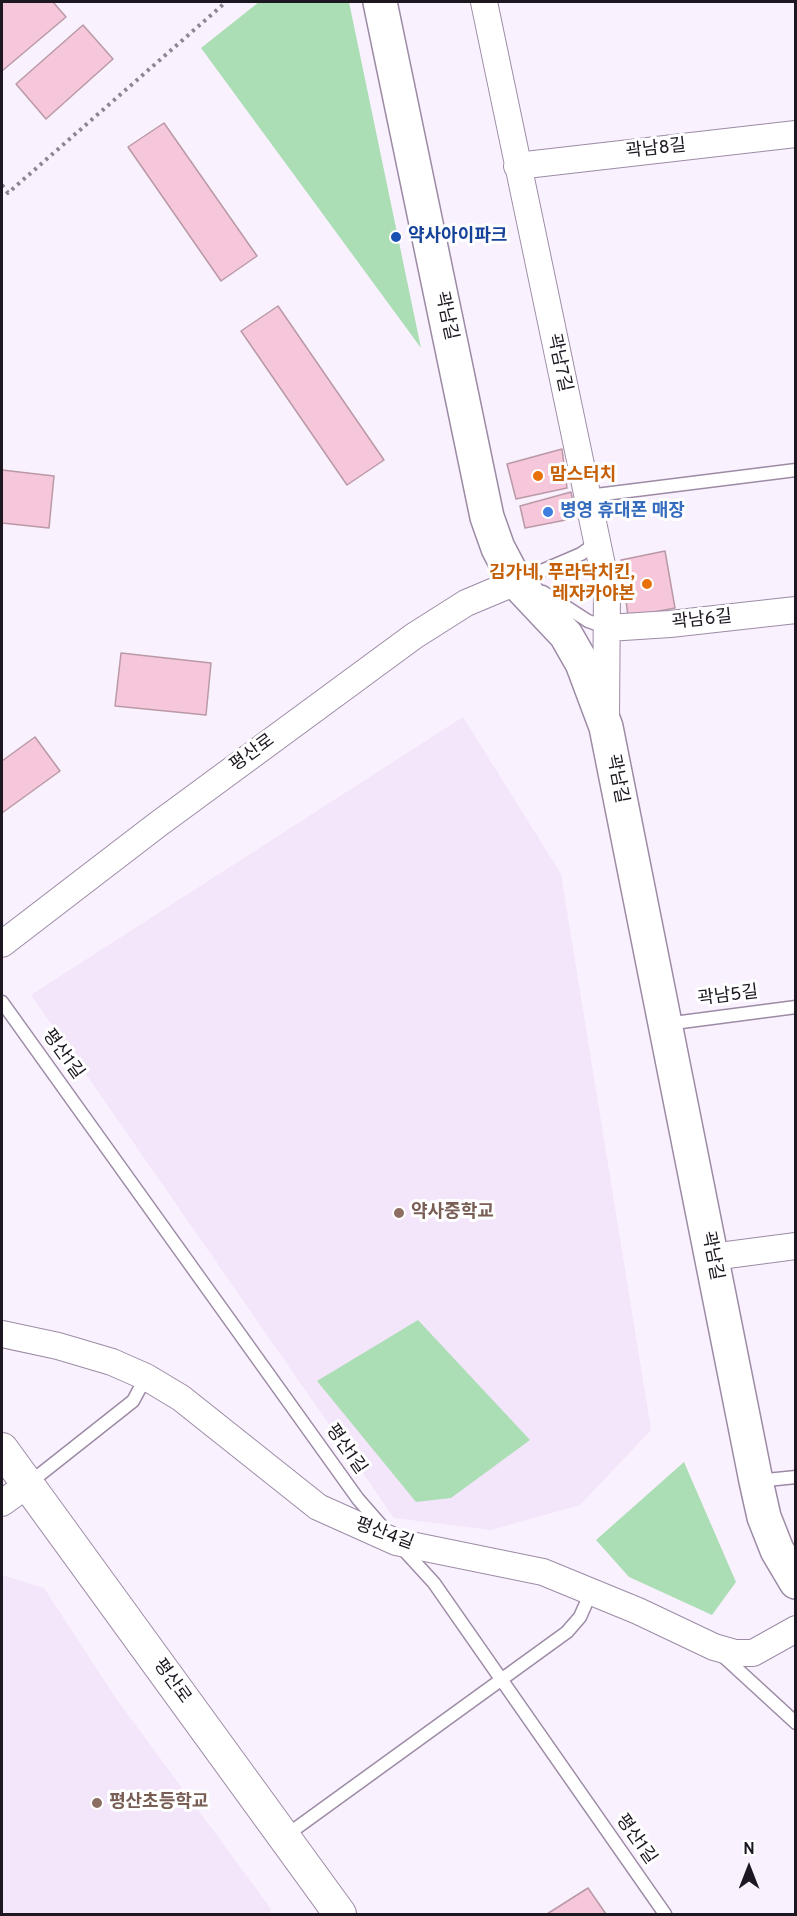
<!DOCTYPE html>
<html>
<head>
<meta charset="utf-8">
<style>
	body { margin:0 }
	#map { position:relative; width:797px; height:1916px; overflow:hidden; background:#f9f1fd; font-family:Overpass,sans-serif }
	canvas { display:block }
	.frame { position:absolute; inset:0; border:3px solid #1d1721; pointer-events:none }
	.north { position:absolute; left:719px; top:1838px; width:60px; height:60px; -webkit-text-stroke:4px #fff; paint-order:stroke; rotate:0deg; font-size:16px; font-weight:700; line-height:24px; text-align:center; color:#1d1721 }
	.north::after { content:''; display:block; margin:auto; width:21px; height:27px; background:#1d1721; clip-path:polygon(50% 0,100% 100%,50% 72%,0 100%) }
</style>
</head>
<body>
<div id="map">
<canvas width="797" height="1916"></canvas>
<div class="frame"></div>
<div class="north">N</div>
</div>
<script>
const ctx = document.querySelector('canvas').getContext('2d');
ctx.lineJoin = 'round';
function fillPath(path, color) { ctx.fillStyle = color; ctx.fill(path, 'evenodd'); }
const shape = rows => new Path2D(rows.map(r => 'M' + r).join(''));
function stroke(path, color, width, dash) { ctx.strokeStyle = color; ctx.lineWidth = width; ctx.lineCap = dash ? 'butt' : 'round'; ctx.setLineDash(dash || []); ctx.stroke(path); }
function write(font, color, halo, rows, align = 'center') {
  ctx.font = font + ' Overpass,"Noto Sans KR",sans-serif'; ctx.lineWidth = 6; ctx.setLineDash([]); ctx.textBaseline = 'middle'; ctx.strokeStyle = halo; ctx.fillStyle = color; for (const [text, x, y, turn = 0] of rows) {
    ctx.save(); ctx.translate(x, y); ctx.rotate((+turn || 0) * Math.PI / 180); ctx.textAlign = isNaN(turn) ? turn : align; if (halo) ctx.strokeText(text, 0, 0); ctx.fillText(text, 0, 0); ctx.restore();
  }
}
const built = shape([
	[463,717,561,874,651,1430,580,1505,491,1530,394,1518,31,995],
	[2,1575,44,1588,115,1697,271,1909,270,1914,2,1914]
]);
const green = shape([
	[259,2,349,2,421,348,201,48],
	[418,1320,530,1440,451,1498,416,1502,317,1381],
	[684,1462,736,1582,712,1615,629,1577,596,1540]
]);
const building = shape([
	[2,2,53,2,66,17,2,71,2,2],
	[83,25,113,59,46,119,16,84,83,25],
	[164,123,257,256,221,281,128,147,164,123],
	[278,306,384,460,347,485,241,331,278,306],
	[562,449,567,488,516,499,507,464,562,449],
	[2,470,54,476,49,528,2,523,2,470],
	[571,492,576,518,525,528,520,506,571,492],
	[665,551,675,608,628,617,621,560,665,551],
	[121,653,211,663,206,715,115,706,121,653],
	[35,737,60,771,2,813,2,761,35,737],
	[588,1888,606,1914,547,1914,588,1888]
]);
const path = shape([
	[2,185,8,193,226,2]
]);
const service = shape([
	[588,496,796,470],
	[518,581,581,554,598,542],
	[543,592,588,621,608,628],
	[2,1002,358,1499,386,1531],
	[666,1024,796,1007],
	[757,1481,796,1477],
	[28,1484,133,1401,146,1377],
	[402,1548,434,1583,665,1914],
	[723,1656,796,1723],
	[284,1837,567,1632,580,1617,591,1592]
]);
const minor = shape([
	[484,2,607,589,606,717],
	[517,166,796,134],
	[608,628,670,624,796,610],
	[2,944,157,825,414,636,466,603,516,582],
	[712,1257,796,1246],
	[2,1334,58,1346,112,1362,146,1377,181,1398,318,1507,396,1542,543,1572,638,1611,714,1647,735,1653,753,1653,796,1629],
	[2,1503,27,1485]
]);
const tertiary = shape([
	[2,1449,340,1914]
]);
const secondary = shape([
	[380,2,487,517,498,548,516,582,566,635,582,663,606,727,756,1481,764,1517,777,1550,796,1582]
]);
const markers = [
	[396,237,6,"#1a4fb4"],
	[538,476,6,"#e8710a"],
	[548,512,6,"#3f7fe0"],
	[647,584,6,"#e8710a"],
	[399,1213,6,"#8d6e63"],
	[97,1803,6,"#8d6e63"]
];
const streetNames = [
	["곽남8길",656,150,-6],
	["곽남길",445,316,78],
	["곽남7길",558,363,78],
	["곽남6길",702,621,-6],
	["평산로",253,754,-36],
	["곽남길",616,779,79],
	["곽남5길",728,997,-7],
	["평산1길",62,1055,54],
	["곽남길",711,1256,79],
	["평산1길",345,1450,55],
	["평산4길",384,1535,20],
	["평산로",171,1682,54],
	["평산1길",635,1840,55]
];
const transitNames = [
	["약사아이파크",408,237]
];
const foodNames = [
	["맘스터치",550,476],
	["김가네, 푸라닥치킨,",635,574,"right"],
	["레자카야본",635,595,"right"]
];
const shopNames = [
	["병영 휴대폰 매장",560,512]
];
const educationNames = [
	["약사중학교",411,1213],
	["평산초등학교",109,1803]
];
fillPath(built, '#f3e5fa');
fillPath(green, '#acdeb6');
fillPath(building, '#f6c7da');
stroke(building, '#ba99a6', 1.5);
stroke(service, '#9d8ba6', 15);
stroke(minor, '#9d8ba6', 28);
stroke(tertiary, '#9d8ba6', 34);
stroke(secondary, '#9d8ba6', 36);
stroke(path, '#8d8691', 4, [3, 4.5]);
stroke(service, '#fff', 12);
stroke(minor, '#fff', 26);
stroke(tertiary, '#fff', 32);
stroke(secondary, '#fff', 33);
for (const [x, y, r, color] of markers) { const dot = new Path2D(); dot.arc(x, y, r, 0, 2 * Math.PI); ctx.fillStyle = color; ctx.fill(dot); stroke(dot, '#fff', 2); }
write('18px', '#1d1721', '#fff', streetNames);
write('bold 18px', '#164399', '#fff', transitNames, 'left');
write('bold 18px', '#c56008', '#fff', foodNames, 'left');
write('bold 18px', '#366cbe', '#fff', shopNames, 'left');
write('bold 18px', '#785e54', '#fff', educationNames, 'left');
</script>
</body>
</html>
